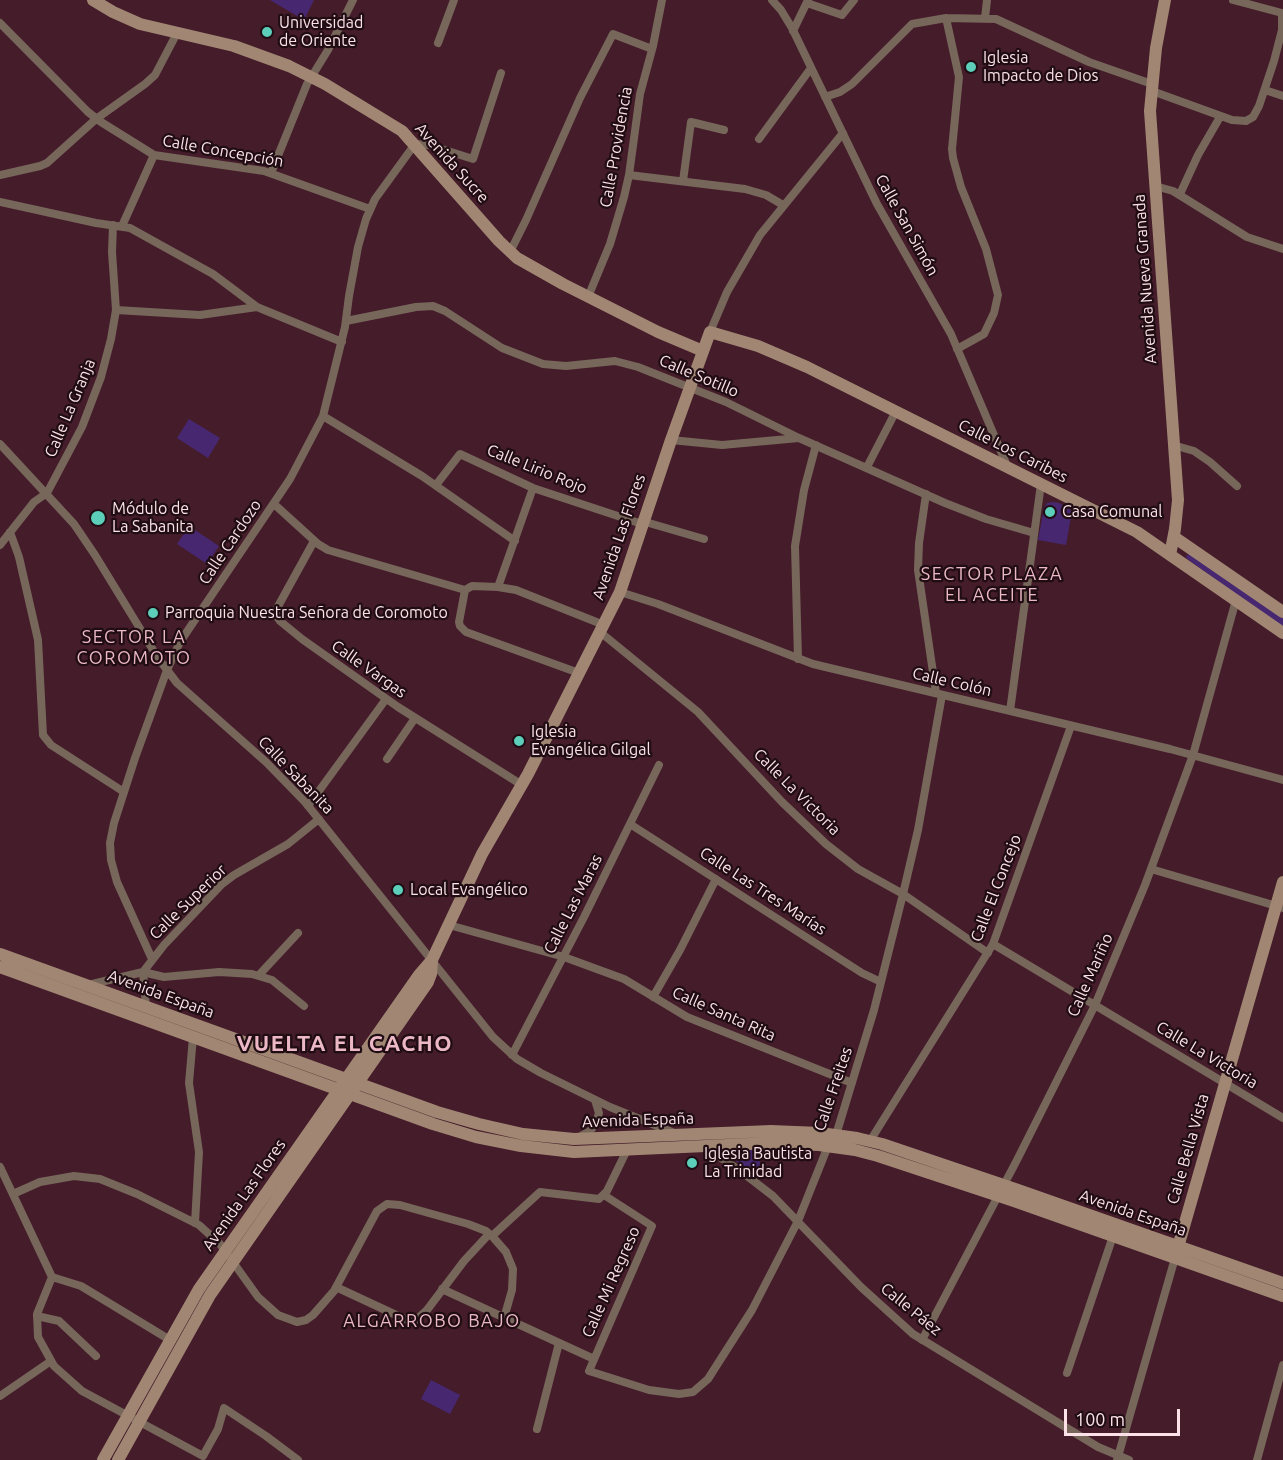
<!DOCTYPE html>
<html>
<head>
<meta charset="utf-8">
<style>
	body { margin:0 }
	#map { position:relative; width:1283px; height:1460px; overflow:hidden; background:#441c2a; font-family:Ubuntu,sans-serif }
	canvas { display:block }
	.scale { position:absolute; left:1064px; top:1409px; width:116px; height:27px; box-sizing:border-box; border:3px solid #fce1e8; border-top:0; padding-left:8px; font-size:18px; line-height:21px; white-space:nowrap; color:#fce1e8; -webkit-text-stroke:4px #1f0d13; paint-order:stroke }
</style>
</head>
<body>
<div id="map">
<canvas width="1283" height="1460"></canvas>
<div class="scale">100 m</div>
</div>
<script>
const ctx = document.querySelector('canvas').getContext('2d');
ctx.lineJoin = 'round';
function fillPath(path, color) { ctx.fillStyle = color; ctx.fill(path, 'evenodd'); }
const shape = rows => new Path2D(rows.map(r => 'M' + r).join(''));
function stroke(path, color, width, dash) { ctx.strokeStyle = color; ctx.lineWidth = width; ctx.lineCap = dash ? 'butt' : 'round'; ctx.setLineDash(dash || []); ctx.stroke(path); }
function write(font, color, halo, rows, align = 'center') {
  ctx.font = font + ' Ubuntu,sans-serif'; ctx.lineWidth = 4.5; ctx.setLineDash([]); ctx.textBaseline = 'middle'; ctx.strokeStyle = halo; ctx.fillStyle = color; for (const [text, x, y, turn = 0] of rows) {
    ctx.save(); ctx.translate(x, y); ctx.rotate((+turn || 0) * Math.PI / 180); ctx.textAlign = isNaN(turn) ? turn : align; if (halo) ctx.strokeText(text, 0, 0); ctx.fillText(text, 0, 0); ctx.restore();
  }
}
const green = shape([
	[270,0,314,0,304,20],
	[189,419,220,438,208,458,177,438],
	[1053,502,1059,503,1072,511,1066,545,1038,540,1044,508,1047,503],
	[189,526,219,546,207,564,177,544],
	[1189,554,1283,618,1283,627,1187,559,1186,556],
	[733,1150,763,1150,757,1175,730,1157,731,1151],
	[431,1380,460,1395,450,1414,421,1399]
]);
const street = shape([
	[772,0,781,10,792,28,877,204,951,334,1008,468],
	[807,3,842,15,854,0],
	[946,18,959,77,952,149,953,158,961,187,986,249,998,295,994,313,984,334,957,349],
	[985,18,987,0],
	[0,23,88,112,101,122,154,155,264,171,370,209],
	[793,31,808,0],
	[438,43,454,0],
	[1265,90,1283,96],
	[1152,91,1232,120,1246,121,1253,117,1259,106,1274,61,1282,30,1282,13,1233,0],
	[825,97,840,92,852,84,912,24,946,18,996,19,1089,62,1152,84],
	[759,139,811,68],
	[271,173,307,84,328,50,353,0],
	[0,175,40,166,47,163,96,119,145,84,155,75,177,33],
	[629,175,745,189,766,195,783,205],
	[683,181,691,122,724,130],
	[1155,186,1173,191,1247,237,1283,249],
	[1180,194,1198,155,1220,117],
	[0,202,96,223,130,228,213,274,257,307,342,342],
	[122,226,154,155],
	[510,252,526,220,580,98,613,34,652,49],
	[588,297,610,244,624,197,629,175,640,94,653,46,662,0],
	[116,310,200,315,257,307],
	[346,321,416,307,433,306,445,311,502,348,543,364,566,366,615,361,638,367,726,402,799,438,945,503,986,519,1034,533],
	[710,332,727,292,760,235,843,133],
	[323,416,422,476,515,541],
	[671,440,722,445,799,438],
	[0,444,74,524,95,555,158,658,177,683,266,762,305,802,493,1037,517,1059,541,1073,610,1107,672,1132],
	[1173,445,1194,451,1210,462,1237,486],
	[867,467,896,411],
	[436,485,460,454,533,488,642,524],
	[926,494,919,543,918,570,936,693],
	[274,504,318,544,328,550,465,590,472,586,498,587,516,590,604,625],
	[642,521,704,539],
	[10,532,19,557,38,640,43,735,51,745,124,792],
	[314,541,276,610,276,615,280,621,302,639,398,707,522,785],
	[0,545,34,502,47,493,82,427,101,377,111,339,116,310,112,252,113,225],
	[498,587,533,488],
	[465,590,459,622,460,626,466,632,579,673],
	[620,592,658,604,813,664,1170,749,1283,780],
	[600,632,698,712,782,802,826,844,858,869,903,894,988,953],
	[798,659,795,546,804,490,816,445],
	[1010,711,1041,484],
	[387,759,415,718],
	[308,806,386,699],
	[630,824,862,973,881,982],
	[1151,869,1283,908],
	[449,925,564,957,624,979,687,1017,852,1083],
	[993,944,1283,1118],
	[152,959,117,882,111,860,110,843,114,823,135,758,167,670,180,642,290,479,323,416,345,327,349,296,358,247,366,219,375,199,415,144,429,145,473,159,501,73],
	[259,975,298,933],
	[88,985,143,972,164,977,219,972,252,974,272,980,304,1006],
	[653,997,680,950,716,879],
	[146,1006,143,972,164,945,222,884,234,875,288,844,319,819],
	[193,1037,189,1083,199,1152,195,1223],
	[512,1055,584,917,659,765],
	[579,1137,590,1131,596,1123,599,1113,595,1100],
	[870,1141,993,944,1071,726],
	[702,1146,738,1169,773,1196,861,1287,913,1334,1098,1447,1129,1460],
	[0,1167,52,1277,81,1286,170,1340],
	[13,1194,40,1182,74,1176,100,1179,137,1194,199,1225,220,1244,258,1297,278,1315,297,1322,306,1320,313,1315,334,1291,377,1211,387,1204,400,1205,468,1224,486,1231,492,1236,506,1252,513,1269,512,1290,504,1318],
	[604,1195,652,1226,589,1371,649,1390,679,1394,693,1392,708,1379,752,1310,798,1221,828,1146,836,1135,874,1010,903,894,918,830,942,695],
	[492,1236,540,1192,599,1199,607,1191,627,1150],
	[52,1277,37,1314,38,1337,54,1366,82,1391,203,1456,218,1429,224,1408,266,1436,298,1460],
	[336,1287,409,1321,415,1321,427,1310,464,1261,489,1234],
	[442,1289,594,1359],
	[37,1316,59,1321,96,1356],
	[922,1340,1017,1160,1095,1005,1145,885,1193,755,1236,600],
	[1067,1373,1113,1236],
	[0,1396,51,1361],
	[537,1429,559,1343],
	[1117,1460,1175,1258],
	[1257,1460,1283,1365]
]);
const secondary = shape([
	[93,0,113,12,140,24,234,46,289,66,325,84,402,131,499,241,517,258,563,284,658,332,703,351],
	[1165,0,1156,48,1150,111,1178,500,1175,529,1170,555],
	[1174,537,1283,612],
	[0,954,437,1112,479,1124,523,1134,574,1139,771,1131,820,1133,857,1138,882,1144,1018,1190,1283,1283],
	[0,967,433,1124,476,1137,521,1146,574,1152,771,1143,819,1145,855,1150,878,1156,1014,1201,1283,1296],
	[1176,1254,1283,882],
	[103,1460,199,1289,419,975,432,960,482,854,528,774,620,592,671,440,710,332,758,346,807,367,1137,532,1283,633],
	[118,1460,210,1295,428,982,431,974,432,960]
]);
const markers = [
	[267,32,6,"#5cceba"],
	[971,67,6,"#5cceba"],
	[1050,512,6,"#5cceba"],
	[98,518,8,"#5cceba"],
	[153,613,6,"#5cceba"],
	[519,741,6,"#5cceba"],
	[398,890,6,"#5cceba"],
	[692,1163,6,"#5cceba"]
];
const poiNames = [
	["Universidad",279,23],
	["de Oriente",279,41],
	["Iglesia",983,58],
	["Impacto de Dios",983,76],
	["Módulo de",112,509],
	["La Sabanita",112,527],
	["Casa Comunal",1062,512],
	["Parroquia Nuestra Señora de Coromoto",165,613],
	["Iglesia",531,732],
	["Evangélica Gilgal",531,750],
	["Local Evangélico",410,890],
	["Iglesia Bautista",704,1154],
	["La Trinidad",704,1172]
];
const streetNames = [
	["Calle Providencia",616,147,-80],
	["Calle Concepción",223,151,10],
	["Avenida Sucre",452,163,48],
	["Calle San Simón",907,225,61],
	["Avenida Nueva Granada",1145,279,-94],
	["Calle Sotillo",699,376,23],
	["Calle La Granja",70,408,-67],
	["Calle Los Caribes",1013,451,27],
	["Calle Lirio Rojo",537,469,22],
	["Avenida Las Flores",619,537,-71],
	["Calle Cardozo",230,542,-56],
	["Calle Vargas",369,669,35],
	["Calle Colón",952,682,13],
	["Calle Sabanita",296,775,46],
	["Calle La Victoria",797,792,45],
	["Calle El Concejo",996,888,-69],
	["Calle Las Tres Marías",763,891,33],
	["Calle Superior",188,902,-44],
	["Calle Las Maras",573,904,-63],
	["Calle Mariño",1090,975,-66],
	["Avenida España",161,994,20],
	["Calle Santa Rita",724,1014,24],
	["Calle La Victoria",1207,1055,31],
	["Calle Freites",833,1089,-71],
	["Avenida España",638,1120,-2],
	["Calle Bella Vista",1188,1149,-74],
	["Avenida Las Flores",244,1195,-55],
	["Avenida España",1133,1213,19],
	["Calle Mi Regreso",611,1282,-66],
	["Calle Páez",911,1309,39]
];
const neighbourhoodNames = [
	["SECTOR PLAZA",992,574],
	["EL ACEITE",992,595],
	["SECTOR LA",134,637],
	["COROMOTO",134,658],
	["ALGARROBO BAJO",432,1321]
];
const districtNames = [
	["VUELTA EL CACHO",345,1044]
];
fillPath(green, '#472870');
stroke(street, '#77665a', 8);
stroke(secondary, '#a18773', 12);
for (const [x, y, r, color] of markers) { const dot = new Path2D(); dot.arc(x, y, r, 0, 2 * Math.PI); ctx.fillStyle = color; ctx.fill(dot); stroke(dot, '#1f0d13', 2); }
write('16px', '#fce1e8', '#1f0d13', poiNames, 'left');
write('16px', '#fce1e8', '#1f0d13', streetNames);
ctx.letterSpacing = '1.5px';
write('18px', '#ecb8c6', '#1f0d13', neighbourhoodNames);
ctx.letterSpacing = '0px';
ctx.letterSpacing = '1.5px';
write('bold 22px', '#ecb8c6', '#1f0d13', districtNames);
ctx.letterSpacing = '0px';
</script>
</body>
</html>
